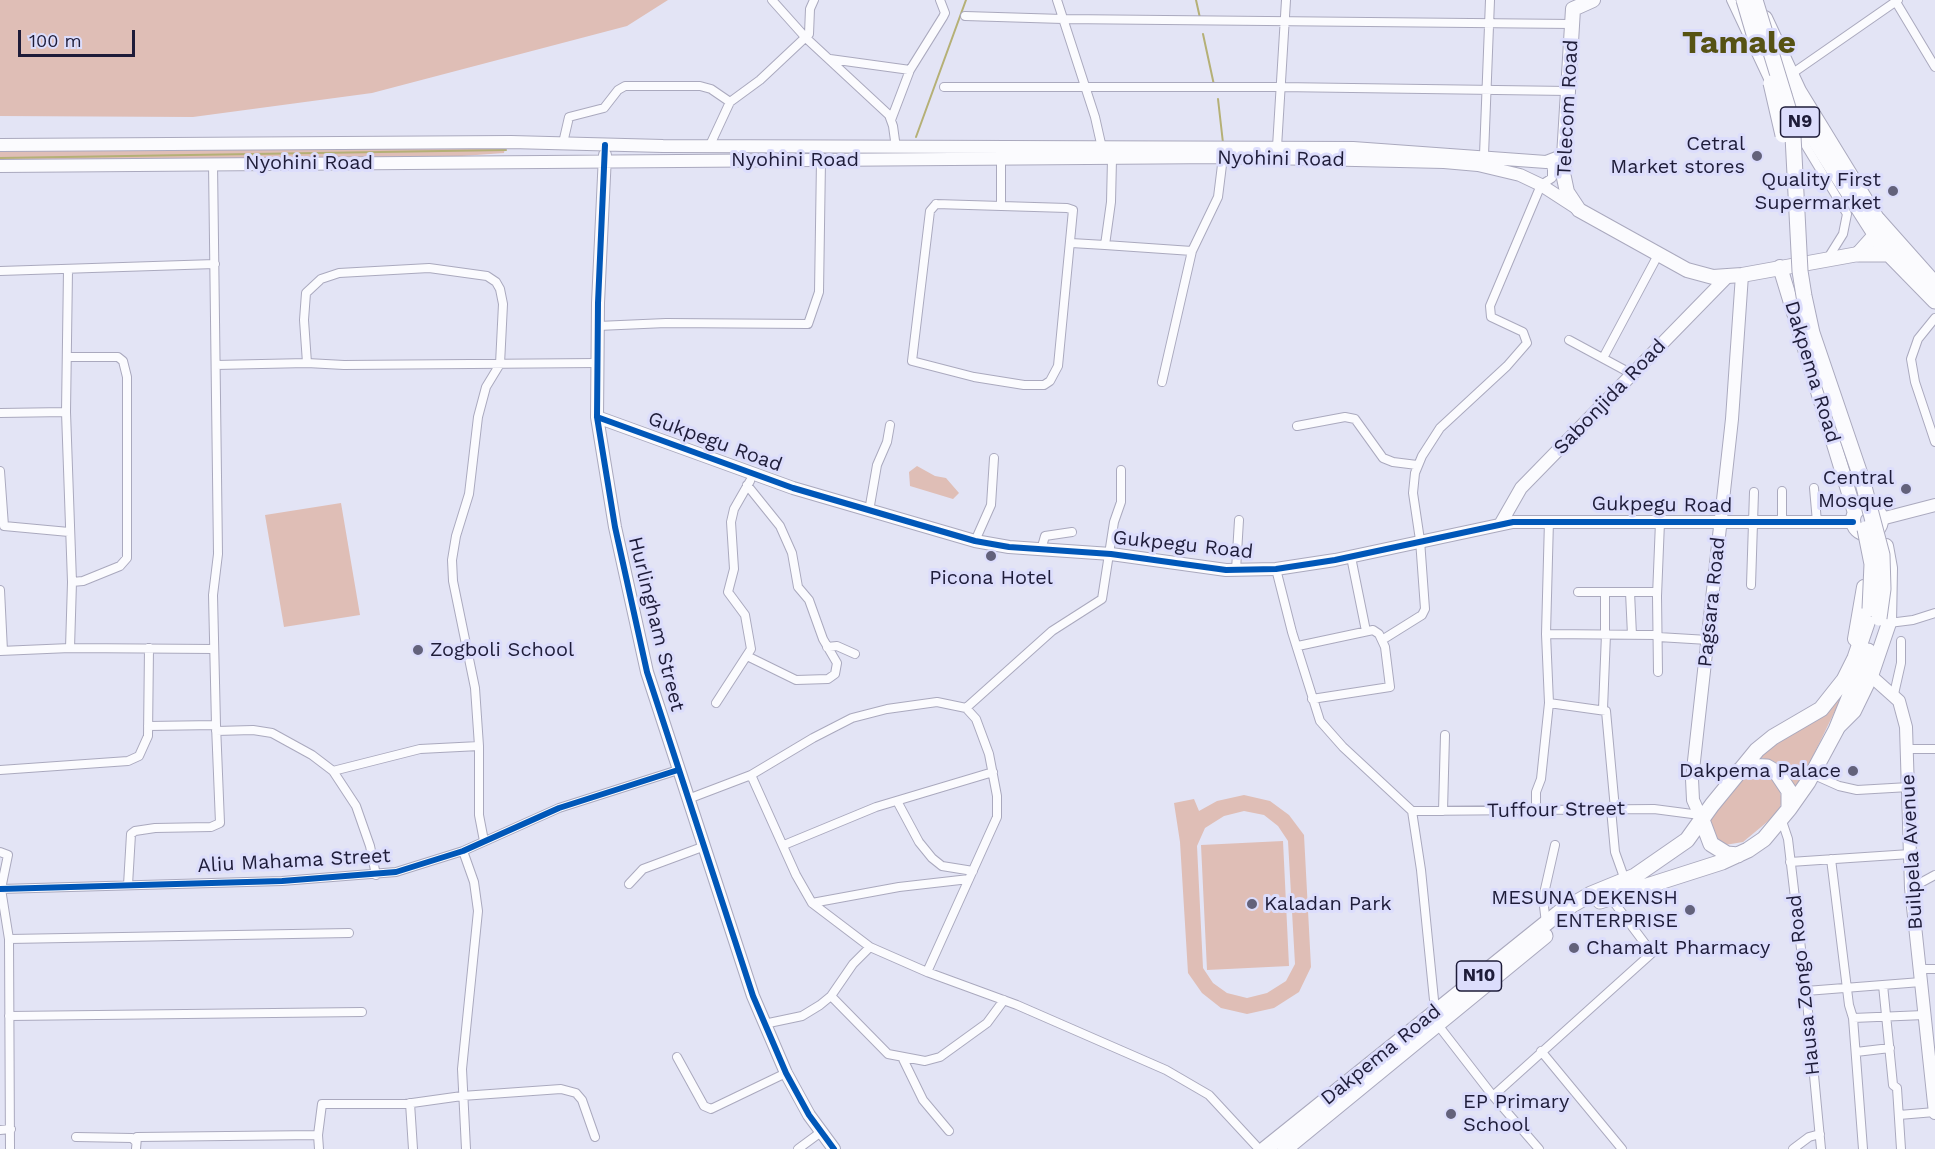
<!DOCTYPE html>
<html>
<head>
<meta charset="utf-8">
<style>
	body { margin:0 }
	#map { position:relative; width:1935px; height:1149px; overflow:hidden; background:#e3e4f5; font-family:"Work Sans",sans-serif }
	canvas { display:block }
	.scale { position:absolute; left:18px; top:30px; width:117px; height:27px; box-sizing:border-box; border:3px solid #1e1c39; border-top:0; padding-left:8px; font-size:18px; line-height:21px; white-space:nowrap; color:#1e1c39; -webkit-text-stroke:4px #dcddfc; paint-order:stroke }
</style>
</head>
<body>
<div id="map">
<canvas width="1935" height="1149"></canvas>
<div class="scale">100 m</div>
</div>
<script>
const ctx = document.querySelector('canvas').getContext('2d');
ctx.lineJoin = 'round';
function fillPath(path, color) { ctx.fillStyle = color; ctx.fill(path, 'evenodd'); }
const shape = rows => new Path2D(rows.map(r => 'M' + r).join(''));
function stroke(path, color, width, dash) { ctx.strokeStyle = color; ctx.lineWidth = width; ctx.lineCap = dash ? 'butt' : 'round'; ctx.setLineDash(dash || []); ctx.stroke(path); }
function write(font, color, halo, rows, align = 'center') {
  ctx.font = font + ' "Work Sans",sans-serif'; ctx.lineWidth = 6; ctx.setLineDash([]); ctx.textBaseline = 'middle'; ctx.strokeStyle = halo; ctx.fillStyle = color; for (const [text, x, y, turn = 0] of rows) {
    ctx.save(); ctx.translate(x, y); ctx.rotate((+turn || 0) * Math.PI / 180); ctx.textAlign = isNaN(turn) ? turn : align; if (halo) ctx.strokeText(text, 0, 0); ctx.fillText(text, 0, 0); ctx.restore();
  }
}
const green = shape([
	[0,0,668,0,627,26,372,93,193,117,0,116],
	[505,147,504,153,448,157,0,163,0,149],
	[917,466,935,476,946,478,959,493,953,499,910,486,909,472],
	[341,503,360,615,284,627,265,515],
	[1848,684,1801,781,1794,791,1788,773,1781,766,1773,761,1755,756],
	[1761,770,1778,783,1782,801,1778,813,1743,842,1725,845,1716,841,1708,818,1740,774],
	[1244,795,1270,801,1289,815,1304,835,1311,967,1299,992,1274,1008,1247,1014,1221,1008,1202,993,1188,973,1180,842,1174,803,1194,799,1199,811,1217,801],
	[1244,811,1264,815,1278,826,1288,841,1295,964,1286,981,1267,993,1247,998,1227,993,1213,983,1203,968,1197,846,1205,828,1224,816],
	[1283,841,1289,966,1207,970,1201,845]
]);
const stream = shape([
	[1196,0,1200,18],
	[1203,34,1214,85],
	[1218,99,1223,143],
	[916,137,966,0],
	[0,158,506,150]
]);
const street = shape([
	[772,0,806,38,889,115,893,126,896,148],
	[1057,0,1095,117,1102,148],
	[1731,0,1771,85],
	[1896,2,1935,67],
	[965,16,1063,19,1572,24],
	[830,59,910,70],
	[1790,75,1898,0],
	[944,87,1280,87,1568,91],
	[891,120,910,70,943,17,945,13,940,0],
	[1795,128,1847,214,1843,234,1828,258],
	[563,143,569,117,604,108,618,90,625,86,700,86,711,89,730,102],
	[710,145,730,102,760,80,809,34,810,9,814,0],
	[1277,147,1286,0],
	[1484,155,1490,0],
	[1112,159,1111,202,1105,245,1192,251,1218,197,1223,157],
	[1001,160,1001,206],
	[936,204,1067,208,1073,210,1058,366,1050,381,1044,385,1024,385,974,377,912,361,930,211,936,204],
	[1071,243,1105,245],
	[68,270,66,412,72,582,70,648],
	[0,271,215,264],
	[1935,318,1918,339,1911,359,1915,382,1935,442],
	[598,326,666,323,808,324,819,292,821,160],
	[1569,340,1632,374],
	[67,357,118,357,123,361,127,377,127,558,120,566,83,581,72,582],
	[1603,358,1658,255],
	[307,363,304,320,306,293,321,279,339,273,429,268,487,276,496,282,500,289,503,304,500,364,486,387,478,417,469,494,456,536,452,560,453,581,475,688,479,746],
	[216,365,307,363,344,365,597,363],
	[1162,382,1192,251],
	[0,413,66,412],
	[1297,426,1345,417,1355,419,1383,458,1393,462,1417,465],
	[0,471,4,526,69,532],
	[1814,488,1817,522],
	[1782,491,1782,522],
	[869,511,877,465,887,442,890,425],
	[1549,520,1546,634,1549,703,1606,711,1615,809],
	[975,541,991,505,994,458],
	[1041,550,1045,536,1072,532],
	[1351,557,1366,631],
	[1276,569,1292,632,1320,721,1343,747,1412,811,1421,870,1435,1010],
	[1236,570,1239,520],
	[1751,585,1754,492],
	[0,590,3,651],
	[1578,592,1657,592],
	[1630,592,1632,635],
	[1889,623,1913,620,1935,613],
	[1546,634,1658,635],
	[1605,634,1605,592],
	[1658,637,1708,640],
	[1382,640,1422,615,1425,609,1420,540,1413,493,1415,473,1422,456,1440,428,1507,366,1527,343,1523,332,1491,317,1490,306,1541,185,1552,178,1552,167,1546,162],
	[1298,646,1373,630,1379,634,1385,647,1390,687,1312,699],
	[827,647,837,646,855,654],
	[0,651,70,648,214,649],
	[747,656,796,680,828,679,835,674,837,663,823,639,809,600,798,587,792,553,780,526,747,485],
	[1658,672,1657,596,1660,522],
	[1894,694,1901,663,1901,641],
	[716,703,751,649,745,615,728,592,734,569,731,522,734,509,750,481],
	[966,708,1052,631,1102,599,1114,522,1121,502,1121,470],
	[1603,709,1606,634],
	[148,726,216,725,213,595,218,554,213,163],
	[216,731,253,730,272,733,312,755,333,771,356,806,370,846,376,875],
	[1908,749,1935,749],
	[0,770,128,761,139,756,148,736,149,648],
	[333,771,420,749,479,746,479,815,484,841],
	[1812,774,1839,786,1857,790,1909,787],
	[751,775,796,875,812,903],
	[688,799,751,775,813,738,852,718,887,709,937,702,966,708,976,719,989,754,997,796,997,817,927,972],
	[897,801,919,842,932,858,942,866,973,871],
	[1611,809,1615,852,1625,880],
	[1536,810,1536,792,1541,779,1549,703],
	[1412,811,1654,809,1700,815],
	[1443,811,1445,735],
	[1782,821,1788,839,1806,991,1821,1149],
	[784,845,876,807,993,772],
	[463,851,474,882,478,911,462,1069,466,1149],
	[0,852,8,855,1,889,9,939,10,1149],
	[1831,859,1849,1005,1853,1018,1863,1149],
	[1790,862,1910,854],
	[969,879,899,887,812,903,870,947,927,972,1017,1005,1166,1070,1209,1095,1259,1149],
	[629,884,643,869,705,846],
	[128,885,131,834,135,831,155,828,211,827,220,823,216,725],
	[1911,888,1935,875],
	[0,889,282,881,396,872,463,851,559,808,678,770],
	[1546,923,1543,898,1555,845],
	[9,939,349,933],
	[1920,969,1935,969],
	[1883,985,1893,1085,1897,1088,1901,1149],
	[1806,991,1921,982],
	[831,996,888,1054,925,1061,940,1057,987,1023,1004,1000],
	[9,1016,362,1012],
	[1853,1018,1924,1015],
	[764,1024,802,1016,820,1005,831,996,853,964,870,947],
	[1438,1025,1493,1096,1539,1149],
	[1541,1051,1622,1149],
	[1856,1052,1890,1048],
	[677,1057,704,1106,711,1109,786,1073],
	[903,1059,923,1100,949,1131],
	[1493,1096,1652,953,1610,897],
	[410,1103,413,1149],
	[1899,1115,1935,1112],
	[0,1130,11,1129],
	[76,1137,132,1138,136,1142],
	[136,1149,137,1137,318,1135],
	[319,1149,318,1135,322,1104,405,1104,462,1096,561,1089,576,1093,582,1100,595,1137],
	[798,1149,821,1132],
	[1793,1149,1809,1137,1820,1134]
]);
const secondary = shape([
	[0,145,511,142,663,146,1353,148,1546,162,1564,155],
	[605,155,598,303,597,417,615,527,647,672,753,996,786,1073,809,1115,834,1149],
	[0,166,1223,157,1444,162,1478,165,1520,175,1541,185,1578,209],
	[597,417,793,488,975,541,1009,547,1111,554,1226,570,1276,569,1335,560,1513,522,1853,522],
	[1881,519,1935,505],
	[1501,523,1521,488,1727,277],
	[1871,676,1899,701,1906,727,1911,888,1935,1113],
	[1702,820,1693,800,1692,779,1732,419,1742,275]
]);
const primary = shape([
	[1593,0,1573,9,1563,173,1567,192,1579,210,1687,270,1713,277,1742,275,1858,254,1875,235,1878,220,1799,91,1765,18],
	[1749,25,1773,72],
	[1788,99,1875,235],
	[1780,267,1855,513],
	'1853 520a14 14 0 1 1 28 0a14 14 0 1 1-28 0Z',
	[1855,639,1864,587],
	[1837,728,1854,711,1871,676,1889,623,1890,568,1886,546]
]);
const highway = shape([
	[1878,220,1935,284],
	[1875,235,1889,254,1935,301],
	[1858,254,1889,254],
	[1789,809,1808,782,1836,730,1868,651],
	[1702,820,1711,844,1727,854,1738,855],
	[1600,901,1722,862,1748,850,1764,839,1789,809,1789,791,1777,773,1767,767,1747,766,1740,770],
	[1265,1149,1560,912,1591,894,1635,876,1687,840,1712,805,1757,750,1773,737,1821,709,1844,680,1855,658,1869,617],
	[1285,1149,1545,936]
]);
const highwayBridge = shape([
	[1744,0,1754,34],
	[1755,0,1788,108,1793,136,1800,271,1804,296,1812,333,1863,483,1882,555,1883,589,1879,618],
	[1771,83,1783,135],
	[1865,529,1872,564,1870,609]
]);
const cycleway = shape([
	[605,145,598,303,597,417,615,527,647,672,753,996,786,1073,809,1115,834,1149],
	[597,417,793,488,975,541,1009,547,1111,554,1226,570,1276,569,1335,560,1513,522,1853,522],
	[0,889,282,881,396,872,463,851,559,808,678,770]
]);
const markers = [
	[1757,156,6,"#63627b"],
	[1893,191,6,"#63627b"],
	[1906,489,6,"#63627b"],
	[991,556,6,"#63627b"],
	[418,650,6,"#63627b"],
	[1853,771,6,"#63627b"],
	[1252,904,6,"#63627b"],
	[1690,910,6,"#63627b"],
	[1574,948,6,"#63627b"],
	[1451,1114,6,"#63627b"]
];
const shields = [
	[1800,122,39],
	[1479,976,45]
];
const shieldNames = [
	["N9",1800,122],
	["N10",1479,976]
];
const streetNames = [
	["Telecom Road",1568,108,-87],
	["Nyohini Road",1281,159,1],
	["Nyohini Road",795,160],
	["Nyohini Road",309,163],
	["Dakpema Road",1812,372,73],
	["Sabonjida Road",1610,397,-46],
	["Gukpegu Road",715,442,20],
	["Gukpegu Road",1662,505,1],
	["Gukpegu Road",1183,545,6],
	["Pagsara Road",1712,602,-84],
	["Hurlingham Street",656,624,76],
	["Tuffour Street",1556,810,-1],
	["Builpela Avenue",1912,852,-93],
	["Aliu Mahama Street",294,861,-3],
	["Hausa Zongo Road",1804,985,-96],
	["Dakpema Road",1381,1055,-39]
];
const poiNames = [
	["Cetral",1745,144],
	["Market stores",1745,167],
	["Quality First",1881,180],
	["Supermarket",1881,203],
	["Central",1894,478],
	["Mosque",1894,501],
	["Picona Hotel",991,578,"center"],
	["Zogboli School",430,650,"left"],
	["Dakpema Palace",1841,771],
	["MESUNA DEKENSH",1678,898],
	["ENTERPRISE",1678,921],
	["Kaladan Park",1264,904,"left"],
	["Chamalt Pharmacy",1586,948,"left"],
	["EP Primary",1463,1102,"left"],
	["School",1463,1125,"left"]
];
const townNames = [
	["Tamale",1739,44]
];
fillPath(green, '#dfbeb6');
stroke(stream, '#b5b076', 2);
stroke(street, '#aaa9be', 10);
stroke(secondary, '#aaa9be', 14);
stroke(primary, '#aaa9be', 16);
stroke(highway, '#aaa9be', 17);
stroke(street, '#fbfbfe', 8);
stroke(secondary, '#fbfbfe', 12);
stroke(primary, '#fbfbfe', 14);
stroke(highway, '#fbfbfe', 15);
stroke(highwayBridge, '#aaa9be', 17, []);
stroke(highwayBridge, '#fbfbfe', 15);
stroke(cycleway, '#0057b8', 6);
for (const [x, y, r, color] of markers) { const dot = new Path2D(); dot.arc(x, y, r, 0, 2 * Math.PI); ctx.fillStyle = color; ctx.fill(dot); stroke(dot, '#dcddfc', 2); }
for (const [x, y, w] of shields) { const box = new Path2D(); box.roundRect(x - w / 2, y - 15, w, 30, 4.5); ctx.fillStyle = '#dcddfc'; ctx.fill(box); stroke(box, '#1e1c39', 1.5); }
write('bold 18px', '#1e1c39', null, shieldNames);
write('20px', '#1e1c39', '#dcddfc', streetNames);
write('20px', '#1e1c39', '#dcddfc', poiNames, 'right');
write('bold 32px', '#565214', '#dcddfc', townNames);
</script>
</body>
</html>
